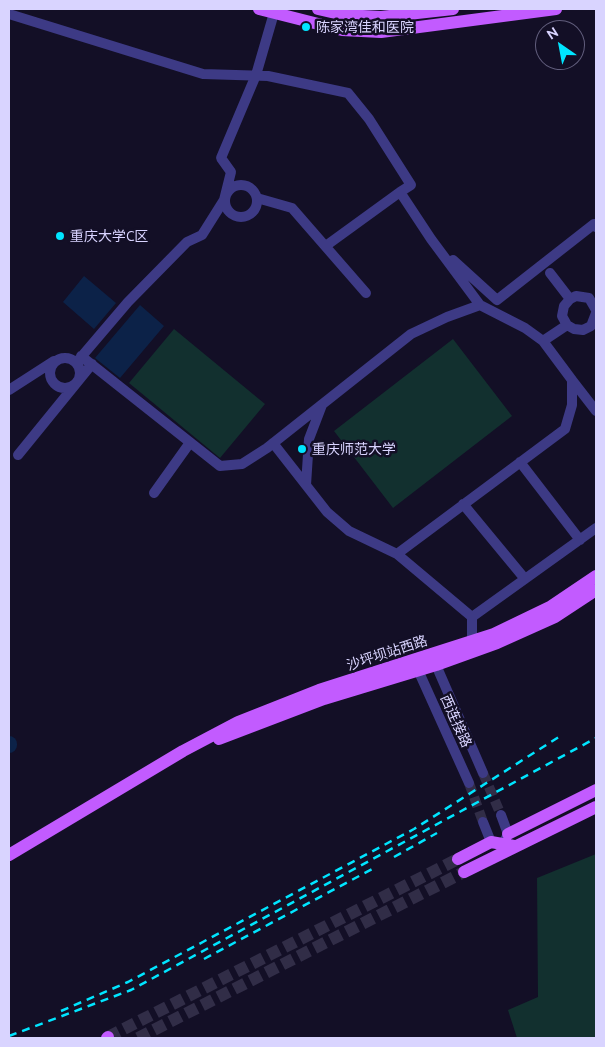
<!DOCTYPE html>
<html>
<head>
<meta charset="utf-8">
<style>
	body { margin:0 }
	#map { position:relative; width:605px; height:1047px; overflow:hidden; background:#130f26; font-family:Ubuntu,sans-serif }
	canvas { display:block }
	.frame { position:absolute; inset:0; border:10px solid #d9d4ff; pointer-events:none }
	.north { position:absolute; left:535px; top:20px; width:50px; height:50px; box-sizing:border-box; background:#130f26; border:1px solid #625e7d; border-radius:50%; rotate:327deg; font-size:14px; font-weight:700; line-height:20px; text-align:center; color:#d9d4ff }
	.north::after { content:''; display:block; margin:auto; width:18px; height:22px; background:#00e5ff; clip-path:polygon(50% 0,100% 100%,50% 72%,0 100%) }
</style>
</head>
<body>
<div id="map">
<canvas width="605" height="1047"></canvas>
<div class="frame"></div>
<div class="north">N</div>
</div>
<script>
const ctx = document.querySelector('canvas').getContext('2d');
ctx.lineJoin = 'round';
function fillPath(path, color) { ctx.fillStyle = color; ctx.fill(path, 'evenodd'); }
const shape = rows => new Path2D(rows.map(r => 'M' + r).join(''));
function stroke(path, color, width, dash) { ctx.strokeStyle = color; ctx.lineWidth = width; ctx.lineCap = dash ? 'butt' : 'round'; ctx.setLineDash(dash || []); ctx.stroke(path); }
function write(font, color, halo, rows, align = 'center') {
  ctx.font = font + ' Ubuntu,"Noto Sans SC",sans-serif'; ctx.lineWidth = 5; ctx.setLineDash([]); ctx.textBaseline = 'middle'; ctx.strokeStyle = halo; ctx.fillStyle = color; for (const [text, x, y, turn = 0] of rows) {
    ctx.save(); ctx.translate(x, y); ctx.rotate((+turn || 0) * Math.PI / 180); ctx.textAlign = isNaN(turn) ? turn : align; if (halo) ctx.strokeText(text, 0, 0); ctx.fillText(text, 0, 0); ctx.restore();
  }
}
const green = shape([
	[174,329,265,404,220,458,129,383],
	[453,339,512,416,393,508,334,431],
	[596,854,596,1038,517,1038,508,1010,538,997,537,878]
]);
const water = shape([
	[84,276,116,303,94,329,63,302],
	[140,305,164,326,120,378,95,358]
]);
const river = shape([
	[9,744,9,745]
]);
const minorTunnel = shape([
	[483,773,501,815],
	[469,783,483,822]
]);
const majorTunnel = shape([
	[108,1037,458,859],
	[138,1038,464,872]
]);
const minor = shape([
	[9,14,203,74,268,76,348,93,369,119,411,185,400,192],
	'225 201a16 16 0 1 1 32 0a16 16 0 1 1-32 0Z',
	[257,198,292,208,366,293],
	[327,245,400,192,431,239,480,305],
	[453,260,497,300,594,224,596,227],
	[550,273,570,299],
	[596,310,589,298,576,296,570,299,564,306,562,316,567,325,574,329,583,330,591,326,596,313],
	[81,356,220,466,242,464,267,448,411,334,447,317,480,305,525,328,543,341,567,325],
	'50 373a15 15 0 1 1 30 0a15 15 0 1 1-30 0Z',
	[76,363,128,302,187,242,202,235,224,200,231,172,221,158,256,75,274,13],
	[572,380,596,411],
	[9,390,54,361],
	[273,443,327,512,349,531,397,554,565,429,572,405,572,380,543,341],
	[18,455,92,364],
	[520,462,580,540],
	[306,485,309,439,322,405],
	[154,493,189,444],
	[463,504,525,579],
	[397,554,472,617,596,528],
	[472,641,472,617],
	[436,665,483,773],
	[418,670,469,783],
	[501,815,508,834,505,840],
	[483,822,491,842]
]);
const major = shape([
	[259,9,342,30,381,32,556,9],
	[318,9,344,15,381,17,453,9],
	[219,739,324,699,436,665,497,643,555,617,596,590],
	[508,834,596,790],
	[9,855,183,751,238,722,319,690,494,634,550,607,596,576],
	[458,859,491,842,514,846],
	[464,872,596,807],
	[107,1038,108,1037]
]);
const rail = shape([
	[394,857,437,833],
	[204,959,376,867],
	[61,1011,128,982,414,829,562,735],
	[9,1036,131,990,596,738]
]);
const markers = [
	[306,27,5,"#00e5ff"],
	[60,236,5,"#00e5ff"],
	[302,449,5,"#00e5ff"]
];
const poiNames = [
	["陈家湾佳和医院",316,27],
	["重庆大学C区",70,236],
	["重庆师范大学",312,449]
];
const streetNames = [
	["沙坪坝站西路",387,653,-18],
	["西连接路",456,721,66]
];
fillPath(green, '#12302f');
fillPath(water, '#0c2248');
stroke(river, '#0c2248', 16);
stroke(minorTunnel, '#312d47', 10, [10, 5]);
stroke(majorTunnel, '#312d47', 12, [12, 6]);
stroke(minor, '#3d3a85', 10);
stroke(major, '#c25bff', 12);
stroke(rail, '#00e5ff', 2.5, [8, 6]);
for (const [x, y, r, color] of markers) { const dot = new Path2D(); dot.arc(x, y, r, 0, 2 * Math.PI); ctx.fillStyle = color; ctx.fill(dot); stroke(dot, '#130f26', 2); }
write('14px', '#d9d4ff', '#130f26', poiNames, 'left');
write('14px', '#d9d4ff', '#130f26', streetNames);
</script>
</body>
</html>
